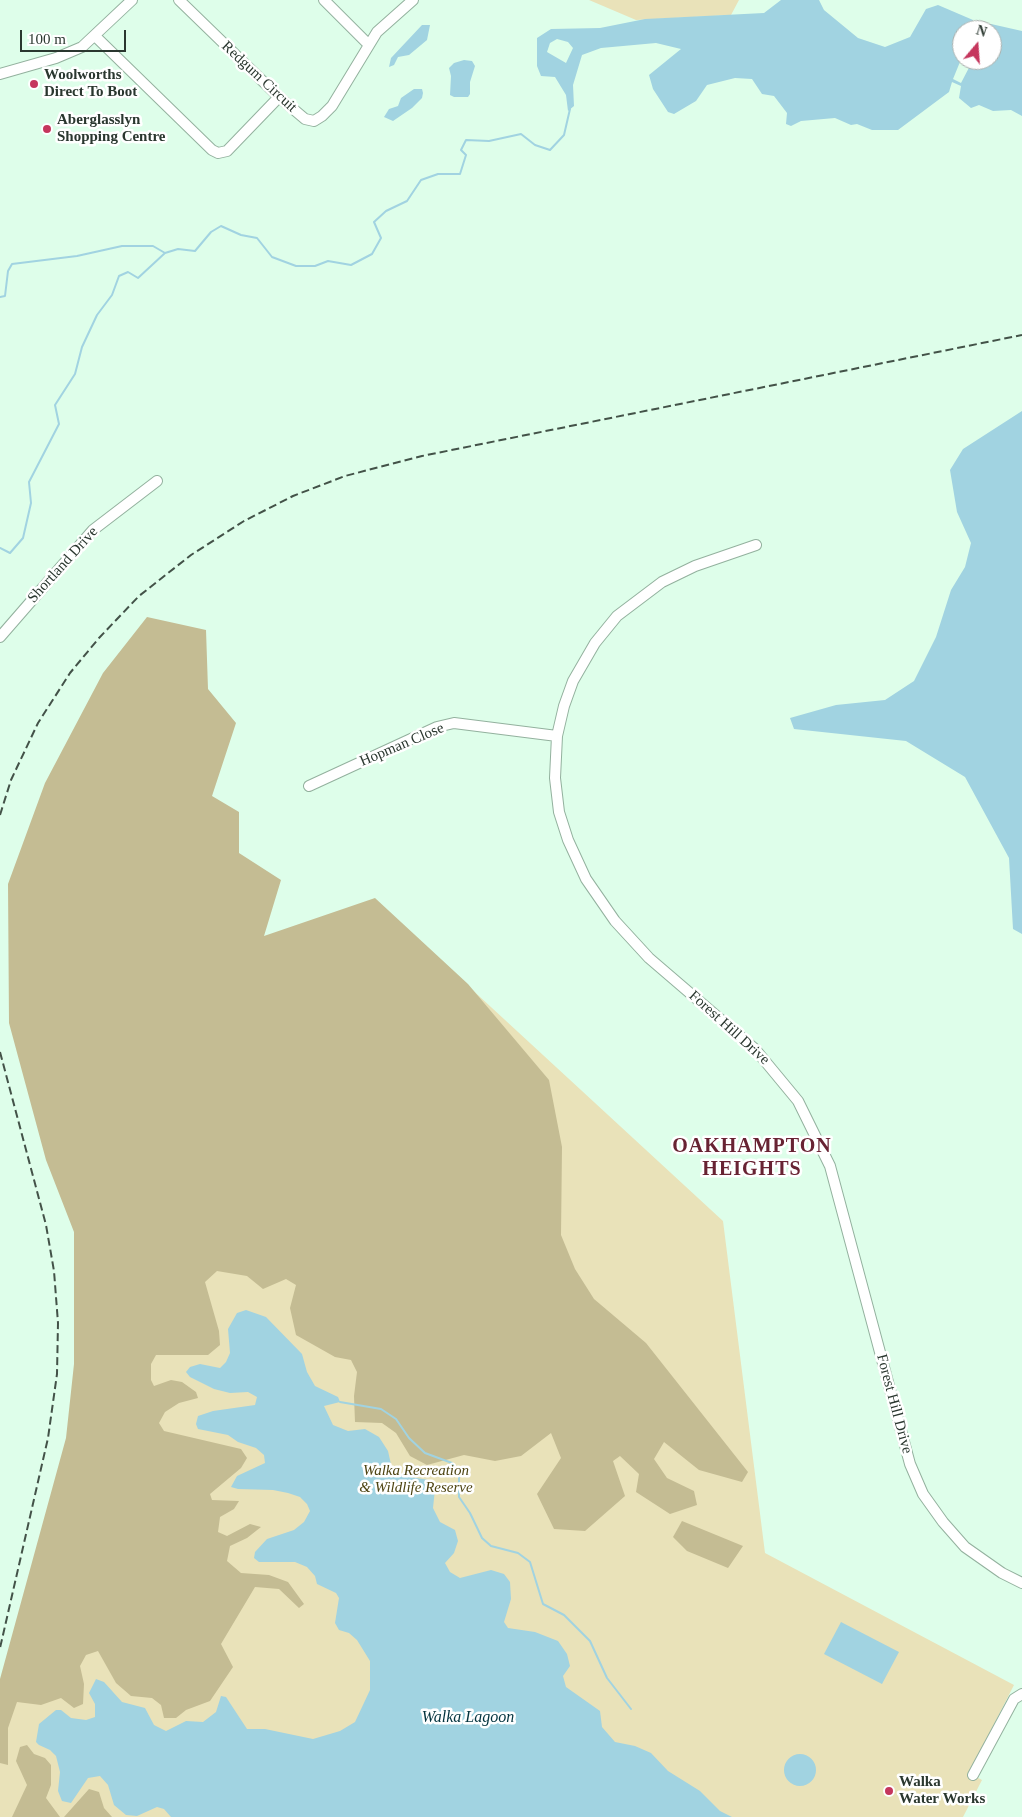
<!DOCTYPE html>
<html>
<head>
<meta charset="utf-8">
<style>
	body { margin:0 }
	#map { position:relative; width:1022px; height:1817px; overflow:hidden; background:#defeea; font-family:Georgia,serif }
	canvas { display:block }
	.north { position:absolute; left:952px; top:20px; width:50px; height:50px; box-sizing:border-box; background:#fff; border:1px solid #aaafac; border-radius:50%; rotate:18deg; font-size:14px; font-weight:700; line-height:20px; text-align:center; color:#2a372f }
	.north::after { content:''; display:block; margin:auto; width:18px; height:22px; background:#c5365d; clip-path:polygon(50% 0,100% 100%,50% 72%,0 100%) }
	.scale { position:absolute; left:20px; top:30px; width:106px; height:22px; box-sizing:border-box; border:2px solid #2a372f; border-top:0; padding-left:6px; font-size:15px; line-height:18px; white-space:nowrap; color:#2a372f; -webkit-text-stroke:4px #fff; paint-order:stroke }
</style>
</head>
<body>
<div id="map">
<canvas width="1022" height="1817"></canvas>
<div class="north">N</div>
<div class="scale">100 m</div>
</div>
<script>
const ctx = document.querySelector('canvas').getContext('2d');
ctx.lineJoin = 'round';
function fillPath(path, color) { ctx.fillStyle = color; ctx.fill(path, 'evenodd'); }
const shape = rows => new Path2D(rows.map(r => 'M' + r).join(''));
function stroke(path, color, width, dash) { ctx.strokeStyle = color; ctx.lineWidth = width; ctx.lineCap = dash ? 'butt' : 'round'; ctx.setLineDash(dash || []); ctx.stroke(path); }
function write(font, color, halo, rows, align = 'center') {
  ctx.font = font + ' Georgia,serif'; ctx.lineWidth = 5; ctx.setLineDash([]); ctx.textBaseline = 'middle'; ctx.strokeStyle = halo; ctx.fillStyle = color; for (const [text, x, y, turn = 0] of rows) {
    ctx.save(); ctx.translate(x, y); ctx.rotate((+turn || 0) * Math.PI / 180); ctx.textAlign = isNaN(turn) ? turn : align; if (halo) ctx.strokeText(text, 0, 0); ctx.fillText(text, 0, 0); ctx.restore();
  }
}
const green = shape([
	[589,0,739,0,731,15,636,20],
	[389,913,723,1221,765,1553,1014,1685,969,1773,982,1780,963,1817,0,1817,0,1735,88,1405]
]);
const forest = shape([
	[147,617,206,630,208,689,236,723,212,796,239,812,239,853,281,880,264,936,375,898,468,984,549,1080,562,1147,561,1235,575,1269,594,1299,646,1343,748,1472,742,1482,699,1470,664,1442,654,1459,667,1478,694,1491,697,1505,670,1514,636,1492,639,1474,620,1456,613,1461,625,1496,585,1531,554,1529,537,1494,561,1458,551,1433,521,1456,495,1461,464,1455,427,1465,410,1456,396,1433,382,1423,355,1422,354,1396,357,1372,351,1360,335,1357,296,1335,290,1308,296,1285,286,1279,263,1289,247,1276,217,1271,205,1282,219,1331,220,1345,208,1355,156,1355,151,1364,151,1380,154,1386,171,1380,182,1382,196,1392,198,1398,179,1403,165,1412,159,1423,164,1431,241,1449,247,1458,241,1468,210,1494,212,1500,239,1501,234,1509,220,1517,218,1532,227,1536,250,1524,261,1527,247,1538,230,1546,227,1561,241,1573,269,1575,288,1582,304,1604,299,1608,279,1589,255,1587,221,1644,233,1667,210,1701,186,1710,176,1718,164,1718,161,1705,152,1698,131,1696,116,1683,98,1651,86,1655,80,1666,84,1684,83,1704,74,1708,61,1698,41,1705,17,1702,8,1728,8,1765,0,1763,0,1679,66,1438,74,1364,74,1232,46,1160,9,1023,8,884,45,783,103,673],
	[682,1521,743,1546,728,1568,687,1551,673,1537],
	[27,1745,34,1754,45,1758,51,1765,51,1785,46,1798,60,1817,12,1817,27,1785,16,1761,20,1747],
	[89,1789,99,1792,104,1808,112,1817,64,1817]
]);
const water = shape([
	[781,0,819,0,824,10,858,38,885,47,910,37,926,9,938,5,973,20,970,30,962,30,962,57,953,79,961,83,973,60,992,60,992,30,988,30,991,24,1022,31,1022,116,1011,110,993,111,979,105,971,108,959,98,961,86,952,82,949,92,898,130,872,130,857,124,851,125,835,118,801,121,791,126,786,124,787,113,774,96,762,94,752,79,735,78,707,85,696,101,674,114,668,112,653,89,649,75,681,49,656,43,601,48,582,55,573,85,574,106,568,111,566,95,555,77,541,76,537,66,537,38,551,29,600,28,645,19,764,13],
	[557,39,568,42,573,48,566,63,547,52,550,43],
	[422,25,430,25,427,40,409,55,398,57,394,65,389,67,391,58],
	[464,60,472,61,475,66,470,82,470,94,468,97,454,97,450,95,451,76,449,68,454,63],
	[414,89,422,89,423,93,422,98,412,108,393,121,384,117,389,109,398,106,401,98],
	[1022,411,1022,934,1013,929,1009,858,965,777,906,741,794,729,790,718,836,705,885,700,914,681,936,637,951,590,965,567,971,543,957,512,950,470,963,449],
	[246,1310,266,1317,302,1354,307,1372,315,1386,338,1397,340,1402,324,1406,333,1425,348,1431,365,1429,379,1437,388,1451,392,1469,404,1476,429,1480,435,1489,433,1508,440,1522,455,1530,458,1541,454,1553,445,1563,450,1572,460,1578,491,1570,504,1574,510,1582,511,1599,504,1622,508,1628,535,1632,558,1641,567,1654,570,1666,563,1676,566,1687,600,1711,602,1727,615,1742,635,1746,651,1753,668,1771,700,1791,720,1811,732,1817,171,1817,164,1809,157,1807,137,1816,126,1815,114,1805,108,1785,100,1776,88,1778,71,1803,62,1801,58,1791,60,1772,56,1756,50,1750,39,1745,36,1742,39,1724,56,1710,61,1710,71,1718,86,1720,95,1717,95,1704,89,1693,96,1679,104,1682,122,1702,145,1708,154,1725,166,1731,186,1721,203,1722,216,1712,221,1696,226,1697,247,1729,265,1729,313,1739,340,1731,355,1722,370,1690,370,1661,357,1640,349,1633,339,1630,335,1623,339,1598,336,1593,317,1584,315,1576,307,1567,295,1562,259,1562,254,1558,255,1552,267,1539,294,1530,304,1522,310,1511,307,1504,300,1497,288,1493,273,1490,238,1489,231,1487,237,1476,265,1463,264,1455,256,1448,238,1442,228,1435,198,1429,196,1424,198,1416,213,1411,255,1405,257,1397,248,1392,230,1393,214,1389,190,1377,186,1372,190,1367,200,1364,220,1368,226,1362,230,1353,228,1329,237,1313],
	[841,1622,899,1652,882,1684,824,1654],
	'784 1770a16 16 0 1 1 32 0a16 16 0 1 1-32 0Z'
]);
const stream = shape([
	[0,297,5,296,8,271,12,264,77,256,122,246,153,246,165,253],
	[0,548,10,553,23,538,31,503,29,482,59,424,55,405,75,374,82,347,97,315,112,295,119,276,128,272,138,278,165,253,178,249,195,251,211,232,221,226,241,235,257,238,272,257,296,266,315,266,328,261,351,265,372,254,381,238,374,222,386,211,407,201,421,180,438,174,460,174,466,155,461,150,466,140,489,141,521,134,535,145,550,150,564,135,570,109],
	[340,1402,381,1409,396,1419,409,1438,425,1453,452,1463,459,1477,459,1497,470,1513,482,1538,491,1546,518,1553,530,1562,543,1604,564,1615,590,1641,607,1678,631,1709]
]);
const minor = shape([
	[179,0,279,97,305,119,314,121,322,116,332,106,377,32,413,0],
	[324,0,368,44],
	[95,36,212,150,218,153,227,151,279,97],
	[0,74,56,58,82,47,132,0],
	[756,545,695,566,662,582,617,616,595,643,573,681,564,706,557,736,555,778,559,812,568,840,586,879,615,921,649,958,755,1049,798,1101,830,1166,910,1464,923,1494,943,1522,965,1547,1002,1573,1022,1583],
	[0,637,93,530,157,481],
	[309,786,437,727,454,723,557,736],
	[973,1775,1014,1699,1022,1694]
]);
const rail = shape([
	[0,815,11,780,38,723,70,673,99,638,139,596,191,555,244,521,293,496,345,476,422,456,1022,335],
	[0,1052,46,1225,54,1271,58,1323,57,1374,48,1438,0,1648]
]);
const markers = [
	[34,84,5,"#c5365d"],
	[47,129,5,"#c5365d"],
	[889,1791,5,"#c5365d"]
];
const poiNames = [
	["Woolworths",44,75],
	["Direct To Boot",44,92],
	["Aberglasslyn",57,120],
	["Shopping Centre",57,137],
	["Walka",899,1782],
	["Water Works",899,1799]
];
const streetNames = [
	["Redgum Circuit",259,77,43],
	["Shortland Drive",63,565,-48],
	["Hopman Close",402,745,-23],
	["Forest Hill Drive",729,1028,42],
	["Forest Hill Drive",894,1404,75]
];
const parkNames = [
	["Walka Recreation",416,1471],
	["& Wildlife Reserve",416,1488]
];
const waterNames = [
	["Walka Lagoon",468,1718]
];
const districtNames = [
	["OAKHAMPTON",752,1147],
	["HEIGHTS",752,1170]
];
fillPath(green, '#e9e2b9');
fillPath(forest, '#c4bc93');
fillPath(water, '#a1d3e1');
stroke(stream, '#a1d3e1', 2);
stroke(minor, '#93b19e', 12);
stroke(minor, '#fff', 10);
stroke(rail, '#435248', 2, [8, 4]);
for (const [x, y, r, color] of markers) { const dot = new Path2D(); dot.arc(x, y, r, 0, 2 * Math.PI); ctx.fillStyle = color; ctx.fill(dot); stroke(dot, '#fff', 2); }
write('bold 15px', '#2a372f', '#fff', poiNames, 'left');
write('15px', '#2a372f', '#fff', streetNames);
write('italic 15px', '#4e4412', '#fff', parkNames);
write('italic 16px', '#03333e', '#fff', waterNames);
ctx.letterSpacing = '1px';
write('bold 20px', '#682333', '#fff', districtNames);
ctx.letterSpacing = '0px';
</script>
</body>
</html>
